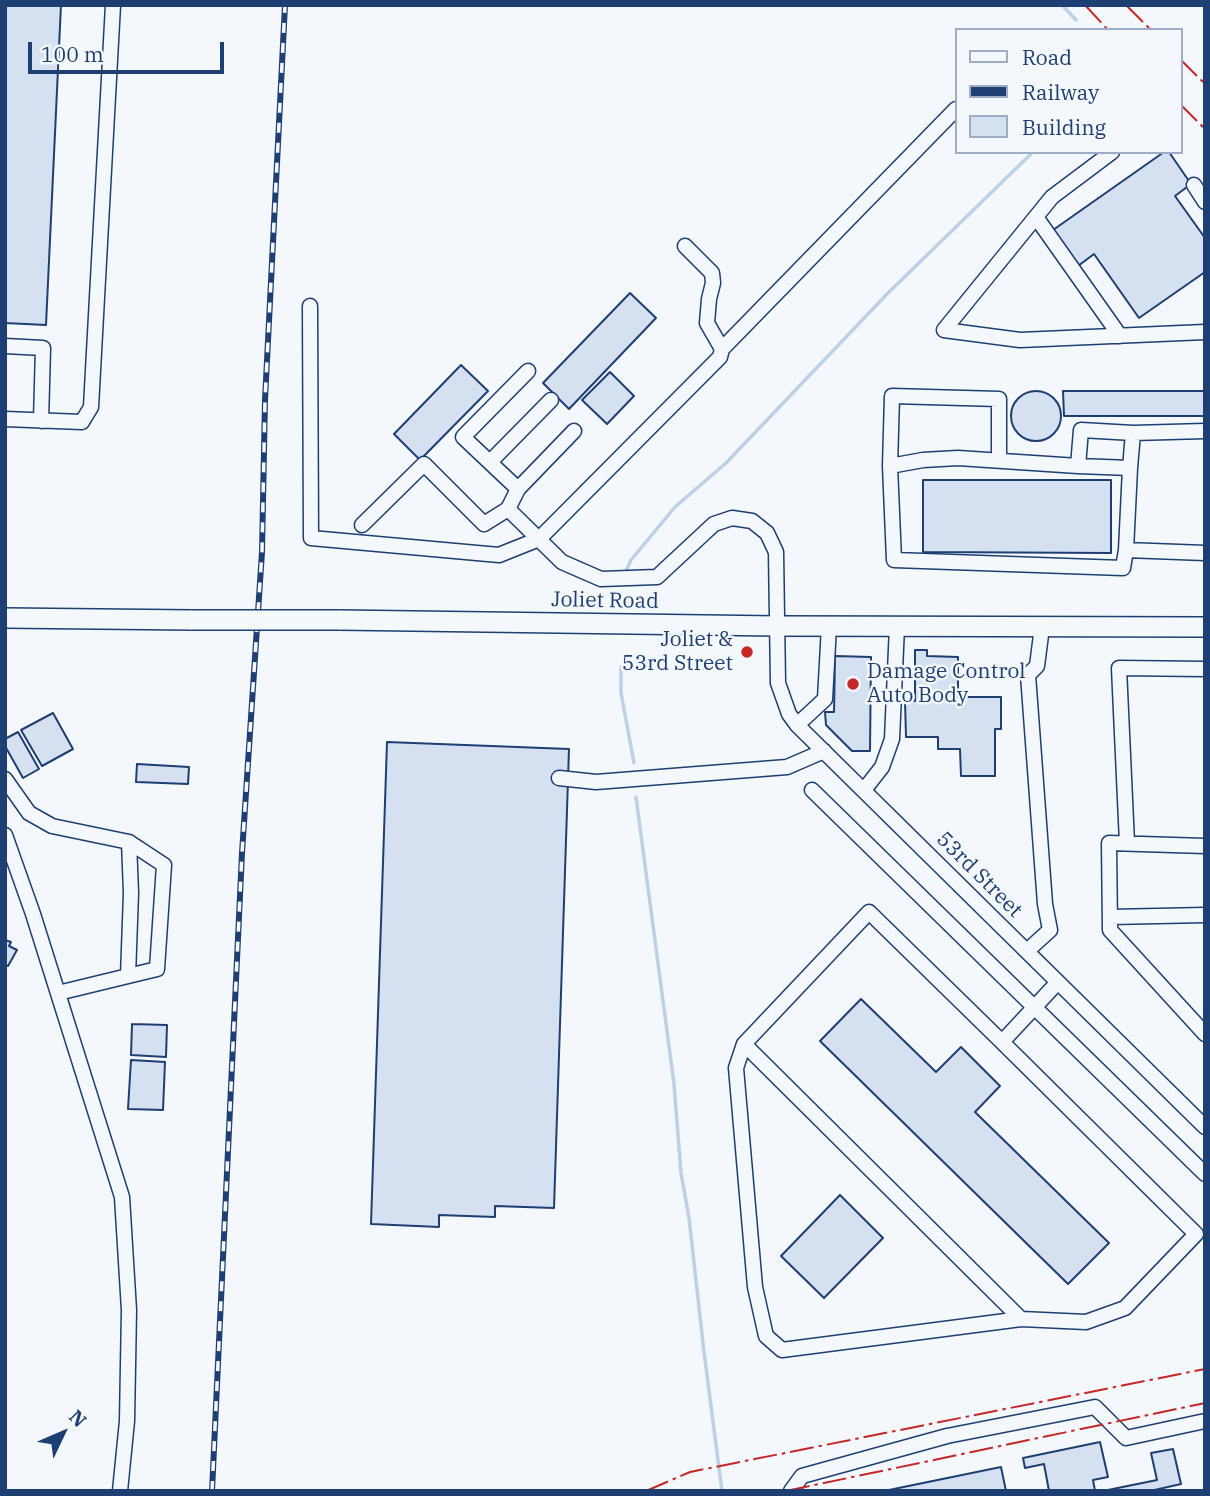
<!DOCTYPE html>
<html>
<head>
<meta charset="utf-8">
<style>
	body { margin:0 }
	#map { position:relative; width:1210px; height:1496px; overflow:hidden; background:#f4f7fb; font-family:"IBM Plex Serif",serif }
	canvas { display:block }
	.frame { position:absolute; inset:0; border:7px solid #1d3f73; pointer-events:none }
	.legend { position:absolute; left:955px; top:28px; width:228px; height:126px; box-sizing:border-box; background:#f4f7fb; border:2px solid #9eadc5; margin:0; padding:9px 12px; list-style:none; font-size:21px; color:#1d3f73 }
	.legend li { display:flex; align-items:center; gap:14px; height:35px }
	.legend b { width:35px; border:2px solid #9eadc5 }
	.north { position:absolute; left:28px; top:1398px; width:70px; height:70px; -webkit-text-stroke:5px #f4f7fb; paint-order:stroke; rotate:46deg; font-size:19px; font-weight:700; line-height:28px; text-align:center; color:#1d3f73 }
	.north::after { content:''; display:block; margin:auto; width:24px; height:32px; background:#1d3f73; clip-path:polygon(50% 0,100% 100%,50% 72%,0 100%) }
	.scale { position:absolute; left:28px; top:42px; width:196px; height:32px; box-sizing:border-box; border:4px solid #1d3f73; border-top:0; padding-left:9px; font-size:21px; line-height:24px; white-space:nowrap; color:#1d3f73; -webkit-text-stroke:5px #f4f7fb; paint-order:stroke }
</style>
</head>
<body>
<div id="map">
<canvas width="1210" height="1496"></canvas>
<div class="frame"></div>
<ul class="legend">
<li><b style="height:9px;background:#f4f7fb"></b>Road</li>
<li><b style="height:9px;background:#1d3f73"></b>Railway</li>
<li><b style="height:19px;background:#d5e0f0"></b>Building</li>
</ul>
<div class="north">N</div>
<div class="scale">100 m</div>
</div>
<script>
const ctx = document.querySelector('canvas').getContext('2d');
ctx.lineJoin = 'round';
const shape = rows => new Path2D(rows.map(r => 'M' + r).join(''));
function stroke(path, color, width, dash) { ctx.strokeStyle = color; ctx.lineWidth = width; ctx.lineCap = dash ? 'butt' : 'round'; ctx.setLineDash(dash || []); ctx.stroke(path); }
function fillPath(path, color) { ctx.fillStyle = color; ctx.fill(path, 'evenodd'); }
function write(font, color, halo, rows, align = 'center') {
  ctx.font = font + ' "IBM Plex Serif",serif'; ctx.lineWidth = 5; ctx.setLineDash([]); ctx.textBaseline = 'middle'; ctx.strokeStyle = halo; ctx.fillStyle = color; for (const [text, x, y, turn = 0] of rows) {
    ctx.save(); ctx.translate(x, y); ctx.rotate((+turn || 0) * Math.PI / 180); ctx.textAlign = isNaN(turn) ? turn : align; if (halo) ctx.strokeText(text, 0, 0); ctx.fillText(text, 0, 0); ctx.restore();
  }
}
const stream = shape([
	[1062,5,1076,20],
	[626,571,631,560,675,507,726,463,888,293,1033,152],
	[621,667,621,693,634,763],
	[636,797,674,1084,681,1173,689,1218,704,1352,722,1491]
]);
const building = shape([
	[5,5,61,5,46,325,5,323,5,5],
	[1164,152,1169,152,1191,184,1175,196,1205,238,1205,272,1139,318,1094,254,1078,266,1053,230,1164,152],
	[630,293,656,318,569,409,543,383,630,293],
	[461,365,488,391,420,460,394,434,461,365],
	[610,372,634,396,607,424,582,400,610,372],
	[1063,391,1205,391,1205,416,1064,416,1063,391],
	'1011 416a25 25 0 1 1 50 0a25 25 0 1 1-50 0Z',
	[923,480,1111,480,1111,553,923,552,923,480],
	[915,650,927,650,927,656,958,657,958,697,1001,697,1001,729,995,729,995,776,961,776,960,749,938,749,938,737,906,737,905,701,915,701,915,650],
	[835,656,871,657,870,751,852,751,826,725,825,712,834,712,835,656],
	[53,713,73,749,42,766,21,730,53,713],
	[18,732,39,769,23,778,5,746,5,739,18,732],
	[387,742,569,749,554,1208,495,1206,495,1217,439,1215,439,1227,371,1224,387,742],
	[137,764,189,767,188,784,136,782,137,764],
	[5,940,11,942,9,946,17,950,8,966,5,965,5,940],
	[861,999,936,1072,961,1047,1000,1086,975,1112,1109,1243,1068,1284,820,1041,861,999],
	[132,1024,167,1025,166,1057,131,1055,132,1024],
	[131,1060,165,1062,163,1110,128,1109,131,1060],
	[840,1195,883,1238,824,1298,781,1256,840,1195],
	[1100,1442,1108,1477,1093,1480,1095,1491,1049,1491,1044,1464,1025,1468,1023,1458,1100,1442],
	[1173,1449,1181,1484,1150,1491,1103,1491,1157,1480,1151,1453,1173,1449],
	[1001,1467,1006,1491,884,1491,1001,1467]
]);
const minor = shape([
	[1112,152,1052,197,944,330,1020,340,1205,332],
	[1194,185,1205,202],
	[1036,217,1120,336],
	[310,306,311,538,499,555,539,539,720,357,722,349,707,323,709,299,713,283,712,273,685,246],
	[5,346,43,348,41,421],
	[722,349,956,109],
	[5,419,82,422,91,407,113,5],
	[1133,433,1130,468,1078,466,1081,430,1133,433,1205,431],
	[490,462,551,400],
	[890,466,892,396,999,399,999,459],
	[1078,466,958,458,923,460,890,466,894,560,1123,568,1126,550],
	[1130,468,1126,550,1205,553],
	[518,489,574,431],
	[508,509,518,489,463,437,528,371],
	[362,525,424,464,484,524,508,509,562,562,601,579,657,577,714,524,732,518,752,521,767,533,776,552,778,683,789,714,797,725,1205,1127],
	[797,725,825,699,829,626],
	[559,778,596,782,787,767,824,751],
	[5,779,29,813,52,826,129,842,131,893,128,976,58,993],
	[812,790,1205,1174],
	[864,790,882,767,892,739,897,626],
	[5,835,33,914,122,1197,129,1310,127,1421,120,1491],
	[1127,843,1119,668,1205,669],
	[1205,846,1109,843,1110,930,1205,1034],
	[1110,917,1205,915],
	[1027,951,1050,930,1045,904,1028,675,1037,666,1042,627],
	[128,976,157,969,164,865,129,842],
	[1002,1042,1196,1234,1125,1308,1086,1322,1021,1319,744,1044,869,912,1002,1042,1058,982],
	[744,1044,736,1068,755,1287,766,1336,782,1350,1021,1319],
	[791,1491,802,1476,947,1436,1095,1407,1126,1438,1205,1421]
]);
const major = shape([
	[5,618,192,620],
	[339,620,777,626,1205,627]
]);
const rail = shape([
	[212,1491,242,853,262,552,265,400,285,5]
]);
const majorBridge = shape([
	[192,620,339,620]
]);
const power = shape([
	[1085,5,1108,30],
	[1126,5,1151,30],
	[1180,59,1205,84],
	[1180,104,1205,129],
	[646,1491,690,1472,1205,1369],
	[786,1491,1205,1403]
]);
const markers = [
	[747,652,7,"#c62828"],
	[853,684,7,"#c62828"]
];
const streetNames = [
	["Joliet Road",605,601,1],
	["53rd Street",979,875,45]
];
const poiNames = [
	["Joliet &",733,640],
	["53rd Street",733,664],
	["Damage Control",867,672,"left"],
	["Auto Body",867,696,"left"]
];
stroke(stream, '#bed0e5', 3.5);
fillPath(building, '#d5e0f0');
stroke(building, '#1d3f73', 2);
stroke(minor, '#1d3f73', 17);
stroke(major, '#1d3f73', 22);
stroke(minor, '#f4f7fb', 14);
stroke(major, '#f4f7fb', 19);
stroke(rail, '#1d3f73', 6);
stroke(rail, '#f4f7fb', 3.5, [10]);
stroke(majorBridge, '#1d3f73', 22, []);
stroke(majorBridge, '#f4f7fb', 19);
stroke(power, '#c62828', 2, [24, 5, 3.5, 5]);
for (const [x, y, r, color] of markers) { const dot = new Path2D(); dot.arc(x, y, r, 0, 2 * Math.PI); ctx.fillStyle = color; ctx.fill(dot); stroke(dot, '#f4f7fb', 2.5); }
write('21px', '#1d3f73', '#f4f7fb', streetNames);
write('21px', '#1d3f73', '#f4f7fb', poiNames, 'right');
</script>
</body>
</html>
